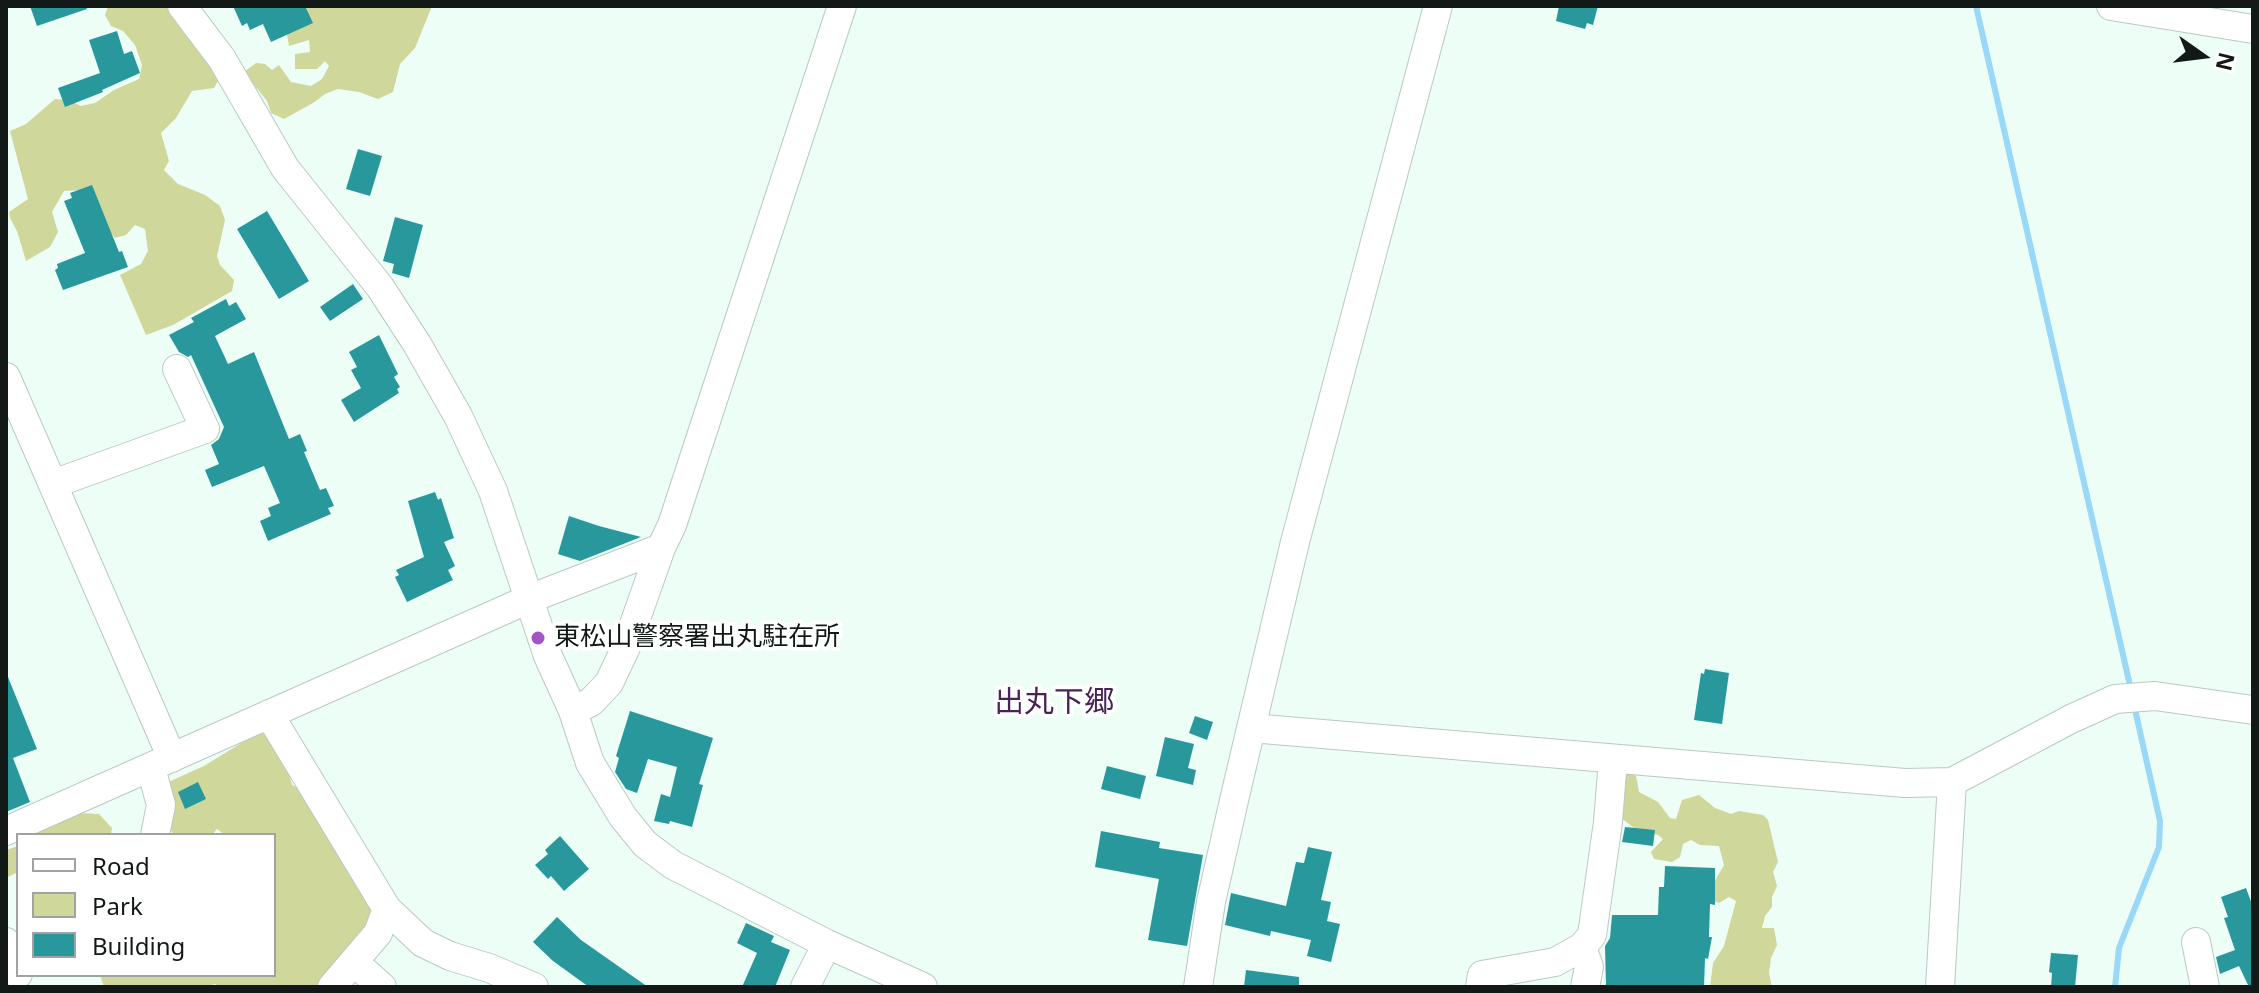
<!DOCTYPE html>
<html>
<head>
<meta charset="utf-8">
<style>
	body { margin:0 }
	#map { position:relative; width:2259px; height:993px; overflow:hidden; background:#edfef7; font-family:"Noto Sans",sans-serif }
	canvas { display:block }
	.frame { position:absolute; inset:0; border:8px solid #131917; pointer-events:none }
	.legend { position:absolute; left:16px; top:833px; width:260px; height:144px; box-sizing:border-box; background:#fff; border:2px solid #a1a3a2; margin:0; padding:10px 14px; list-style:none; font-size:24px; color:#131917 }
	.legend li { display:flex; align-items:center; gap:16px; height:40px }
	.legend b { width:40px; border:2px solid #a1a3a2 }
	.north { position:absolute; left:2163px; top:16px; width:80px; height:80px; -webkit-text-stroke:6px #fff; paint-order:stroke; rotate:104deg; font-size:22px; font-weight:700; line-height:32px; text-align:center; color:#131917 }
	.north::after { content:''; display:block; margin:auto; width:28px; height:36px; background:#131917; clip-path:polygon(50% 0,100% 100%,50% 72%,0 100%) }
</style>
</head>
<body>
<div id="map">
<canvas width="2259" height="993"></canvas>
<div class="frame"></div>
<ul class="legend">
<li><b style="height:10px;background:#fff"></b>Road</li>
<li><b style="height:22px;background:#cfd79a"></b>Park</li>
<li><b style="height:22px;background:#28989d"></b>Building</li>
</ul>
<div class="north">N</div>
</div>
<script>
const ctx = document.querySelector('canvas').getContext('2d');
ctx.lineJoin = 'round';
function fillPath(path, color) { ctx.fillStyle = color; ctx.fill(path, 'evenodd'); }
const shape = rows => new Path2D(rows.map(r => 'M' + r).join(''));
function stroke(path, color, width, dash) { ctx.strokeStyle = color; ctx.lineWidth = width; ctx.lineCap = dash ? 'butt' : 'round'; ctx.setLineDash(dash || []); ctx.stroke(path); }
function write(font, color, halo, rows, align = 'center') {
  ctx.font = font + ' "Noto Sans","Noto Sans JP",sans-serif'; ctx.lineWidth = 8; ctx.setLineDash([]); ctx.textBaseline = 'middle'; ctx.strokeStyle = halo; ctx.fillStyle = color; for (const [text, x, y, turn = 0] of rows) {
    ctx.save(); ctx.translate(x, y); ctx.rotate((+turn || 0) * Math.PI / 180); ctx.textAlign = isNaN(turn) ? turn : align; if (halo) ctx.strokeText(text, 0, 0); ctx.fillText(text, 0, 0); ctx.restore();
  }
}
const green = shape([
	[108,6,175,6,221,76,214,88,192,91,176,118,161,133,169,161,164,170,178,184,205,195,220,206,225,220,217,256,220,265,234,280,232,291,173,325,146,335,120,275,141,264,148,251,145,229,135,225,126,235,115,238,98,218,81,190,64,191,52,212,58,232,50,247,26,261,17,231,10,218,9,212,28,199,10,131,26,124,55,99,69,100,81,106,95,103,114,90,139,79,142,65,135,45,123,31,111,26,105,15],
	[303,6,432,6,415,48,400,64,393,92,378,99,359,92,338,89,325,94,313,103,284,119,271,113,267,101,244,72,256,63,265,64,272,70,279,65,291,82,311,86,322,79,329,66,325,61,317,69,295,69,295,54,310,52,309,40,289,46,287,35,297,22],
	[256,734,270,734,284,755,292,785,303,790,381,912,323,987,220,987,215,984,205,987,104,987,100,975,274,975,274,835,225,835,217,829,212,835,174,835,167,825,166,783,204,766],
	[1626,771,1636,776,1639,792,1658,802,1670,818,1676,819,1682,800,1699,795,1715,808,1731,814,1739,811,1763,815,1768,820,1778,862,1773,872,1777,886,1772,897,1772,907,1765,916,1762,928,1774,928,1777,945,1771,958,1769,973,1772,987,1710,987,1713,963,1724,946,1736,901,1729,897,1719,903,1711,900,1712,886,1724,865,1719,846,1700,845,1691,840,1683,844,1680,857,1672,862,1654,859,1651,852,1663,839,1658,835,1638,831,1612,811],
	[77,813,99,814,112,828,111,835,34,835],
	[18,846,18,872,6,878,6,850]
]);
const stream = shape([
	[1976,6,2131,690],
	[2115,987,2119,948,2159,847,2160,821,2134,705]
]);
const building = shape([
	[30,6,86,6,87,9,37,26],
	[233,6,305,6,313,23,271,42,263,24,250,30,247,23,242,26],
	[1559,6,1598,6,1593,25,1587,23,1585,29,1556,21],
	[117,31,124,54,132,51,140,73,102,90,103,92,65,107,58,88,100,73,89,40],
	[358,149,382,156,370,196,346,189],
	[92,185,119,252,122,251,128,267,63,290,55,270,58,268,57,264,85,253,64,201,72,198,70,193],
	[267,211,309,281,279,299,237,229],
	[395,217,423,225,409,278,392,273,394,264,383,261],
	[353,284,363,299,330,321,320,307],
	[226,299,229,306,236,302,246,319,215,336,228,364,254,352,289,439,300,434,307,451,304,452,320,490,326,488,334,506,328,508,331,514,268,541,260,521,271,516,268,508,280,503,264,466,212,487,205,470,219,464,211,445,219,439,224,427,191,355,188,357,179,352,169,335,194,322,191,318],
	[379,335,398,374,394,377,400,387,397,389,399,393,354,422,341,400,361,388,351,370,357,367,349,352],
	[435,492,438,500,441,498,454,538,444,542,455,566,448,570,453,580,407,602,395,577,399,575,396,570,424,557,408,501],
	[569,516,599,526,641,537,580,561,558,554],
	[1705,669,1729,673,1722,724,1694,720,1701,673,1704,674],
	[6,672,37,749,13,758,30,802,6,812],
	[630,711,713,738,699,784,703,785,692,827,670,821,669,824,654,821,661,794,670,797,677,767,648,759,637,793,626,789,615,772,619,758,616,756],
	[1195,716,1213,722,1207,740,1189,733],
	[1165,737,1194,744,1188,768,1196,770,1193,785,1156,776],
	[1107,766,1146,776,1140,799,1101,789],
	[198,782,206,799,185,809,178,792],
	[1625,827,1655,830,1653,846,1622,842],
	[1101,831,1160,842,1159,848,1203,855,1187,946,1148,940,1159,879,1095,867],
	[560,836,589,869,564,891,551,876,548,879,535,865,548,854,545,850],
	[1308,847,1332,852,1321,900,1331,902,1327,921,1340,924,1331,962,1307,956,1311,940,1271,931,1270,936,1225,925,1231,893,1286,906,1296,862,1304,863],
	[1665,866,1715,868,1715,905,1710,904,1709,937,1712,937,1708,959,1705,958,1704,987,1606,987,1605,946,1610,938,1612,915,1658,915,1659,887,1664,887],
	[2246,888,2253,907,2253,987,2249,987,2239,966,2220,974,2216,957,2235,950,2224,918,2228,917,2221,897],
	[557,917,581,940,648,987,589,987,553,961,533,942],
	[746,923,774,936,771,942,790,950,775,987,742,987,757,953,737,943],
	[2051,953,2078,955,2075,987,2051,987,2052,973,2049,972],
	[1246,970,1299,977,1299,987,1244,987]
]);
const minor = shape([
	[182,6,222,59,285,168,380,287,417,344,458,416,493,491,548,656,573,711,590,763,623,817,645,844,673,865,827,944,923,987],
	[2111,6,2253,29],
	[6,377,172,758],
	[53,484,205,429,177,369],
	[573,711,591,702,609,683,626,647,661,548,672,525,842,6],
	[269,714,387,909,378,933,332,987],
	[1251,728,1905,783,1952,782,2071,719,2115,699,2155,696,2253,710],
	[151,768,161,805,155,835],
	[6,831,529,599,661,548],
	[387,909,423,943,450,956,489,968,534,987],
	[6,942,18,974],
	[2196,942,2205,987],
	[1582,947,1589,967,1585,987],
	[354,962,382,987],
	[805,987,827,944],
	[1198,987,1211,902,1235,796,1295,542,1438,6],
	[1480,987,1482,975,1555,962,1582,947,1592,935,1608,822,1613,759],
	[1940,987,1952,782]
]);
const markers = [
	[538,638,8,"#a354c6"]
];
const poiNames = [
	["東松山警察署出丸駐在所",554,638]
];
const quarterNames = [
	["出丸下郷",1054,703]
];
fillPath(green, '#cfd79a');
stroke(stream, '#99d8f6', 6);
fillPath(building, '#28989d');
stroke(minor, '#b9c9c3', 30);
stroke(minor, '#fff', 28);
for (const [x, y, r, color] of markers) { const dot = new Path2D(); dot.arc(x, y, r, 0, 2 * Math.PI); ctx.fillStyle = color; ctx.fill(dot); stroke(dot, '#fff', 3); }
write('26px', '#131917', '#fff', poiNames, 'left');
write('30px', '#482258', '#fff', quarterNames);
</script>
</body>
</html>
